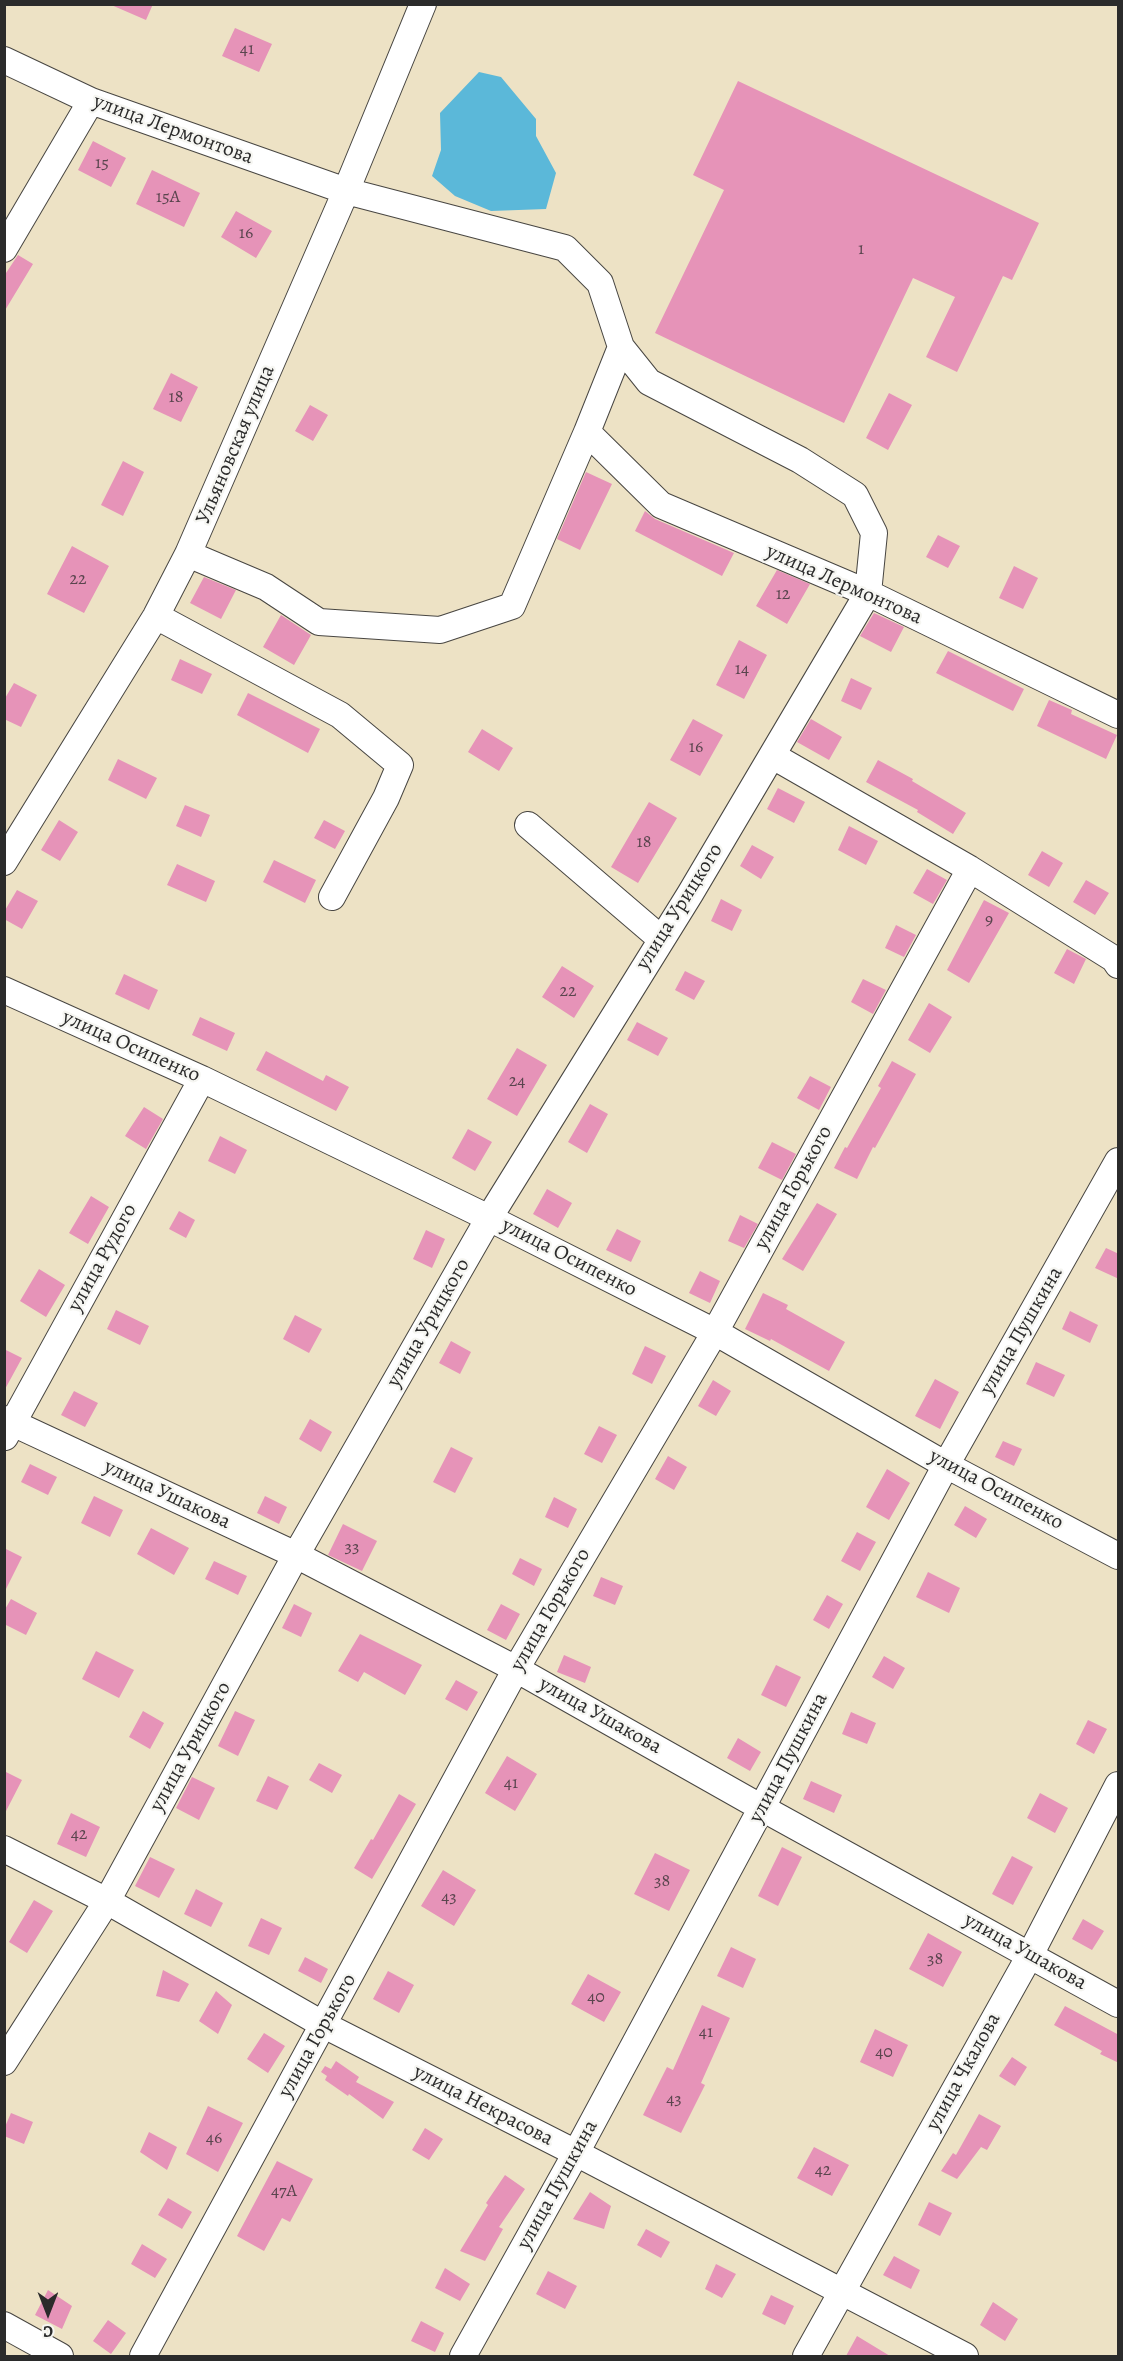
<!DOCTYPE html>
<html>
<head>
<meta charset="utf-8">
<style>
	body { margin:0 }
	#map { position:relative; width:1123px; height:2361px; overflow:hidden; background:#ede2c5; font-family:Alegreya,serif }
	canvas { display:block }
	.frame { position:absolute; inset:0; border:6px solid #2b2b2b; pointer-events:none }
	.north { position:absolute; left:18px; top:2283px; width:60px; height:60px; -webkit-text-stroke:4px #f6f6f2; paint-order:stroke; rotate:180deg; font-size:16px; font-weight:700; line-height:24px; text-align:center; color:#2b2b2b }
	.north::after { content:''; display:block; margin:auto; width:21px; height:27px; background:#2b2b2b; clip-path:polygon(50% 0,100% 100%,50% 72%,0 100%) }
</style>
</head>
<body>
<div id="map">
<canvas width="1123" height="2361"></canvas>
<div class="frame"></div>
<div class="north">С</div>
</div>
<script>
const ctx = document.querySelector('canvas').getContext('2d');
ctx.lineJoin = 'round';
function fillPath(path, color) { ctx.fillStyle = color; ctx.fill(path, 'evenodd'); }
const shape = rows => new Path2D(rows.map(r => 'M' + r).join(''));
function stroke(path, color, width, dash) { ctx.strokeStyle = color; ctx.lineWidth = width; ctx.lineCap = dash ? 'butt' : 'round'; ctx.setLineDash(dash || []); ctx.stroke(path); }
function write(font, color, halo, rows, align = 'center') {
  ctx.font = font + ' Alegreya,serif'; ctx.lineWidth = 4.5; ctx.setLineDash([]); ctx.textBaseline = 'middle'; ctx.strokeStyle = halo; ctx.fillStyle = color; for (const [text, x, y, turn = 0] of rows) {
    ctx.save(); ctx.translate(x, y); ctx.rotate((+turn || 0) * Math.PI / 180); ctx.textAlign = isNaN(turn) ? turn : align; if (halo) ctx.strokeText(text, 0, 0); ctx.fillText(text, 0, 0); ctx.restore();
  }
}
const water = shape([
	[479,72,501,77,536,119,536,136,556,173,546,209,491,211,455,196,432,176,441,150,440,113]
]);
const building = shape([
	[109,4,153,4,146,20],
	[235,28,272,44,259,72,222,56],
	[738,81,1039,223,1012,280,1003,276,957,372,926,357,955,297,913,278,844,423,655,333,724,190,693,175],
	[93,141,126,158,111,187,78,170],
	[152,170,200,193,184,227,136,204],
	[236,211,272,231,256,258,221,237],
	[18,255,33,264,4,312,4,276],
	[171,373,198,387,181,422,153,409],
	[889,393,912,405,888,450,866,438],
	[310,405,328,415,313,441,295,431],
	[123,461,144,472,123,516,101,505],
	[586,472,612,484,580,550,557,539],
	[645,511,655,519,734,553,722,576,635,531],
	[938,535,960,546,948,568,926,557],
	[72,546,109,566,84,613,47,594],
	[1014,566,1038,578,1023,609,999,598],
	[777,570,810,584,787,624,756,606],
	[204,577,236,590,221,619,190,603],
	[874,613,904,627,891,652,860,636],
	[281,615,311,635,294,665,263,647],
	[739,640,767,655,744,699,716,685],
	[948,651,1024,689,1013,711,936,673],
	[180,659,212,674,202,694,171,680],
	[851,678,872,688,861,710,841,701],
	[14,683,37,695,21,727,4,719,4,700],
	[248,693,320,729,308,753,237,715],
	[1049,700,1072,710,1071,714,1117,735,1106,759,1037,726],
	[693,719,723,735,700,776,670,760],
	[811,719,842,737,829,760,797,742],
	[482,729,513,748,499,771,468,752],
	[118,759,157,778,146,799,108,780],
	[878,760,913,779,912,781,966,813,953,834,917,812,918,810,866,782],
	[778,788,805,802,794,823,767,809],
	[649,802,677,818,638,883,611,867],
	[185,805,210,815,201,837,176,826],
	[59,820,78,832,60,861,41,850],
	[324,820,345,831,335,849,314,838],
	[849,826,878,841,866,865,838,850],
	[752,845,774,857,761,879,740,866],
	[1042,851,1063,863,1049,887,1028,875],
	[274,860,316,880,305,903,263,882],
	[177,864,215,881,206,902,167,885],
	[927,869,947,880,933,904,913,893],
	[1086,880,1109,893,1095,915,1073,902],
	[17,890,38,901,22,929,4,919,4,912],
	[721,899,742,910,732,931,711,921],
	[984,900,1009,913,969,983,947,970],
	[896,925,916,935,904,957,885,948],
	[1067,949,1086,959,1074,984,1054,973],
	[562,966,594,986,574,1018,542,997],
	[685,971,705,981,694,1000,675,990],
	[124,974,158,990,149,1010,115,994],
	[863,979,886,990,873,1014,851,1002],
	[929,1003,952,1017,930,1053,908,1040],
	[200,1017,235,1033,227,1051,192,1035],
	[637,1022,668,1038,658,1056,627,1040],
	[517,1048,547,1065,517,1116,487,1099],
	[266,1051,323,1081,326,1075,349,1087,336,1111,256,1070],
	[892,1061,916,1074,875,1148,873,1147,857,1179,834,1168,845,1147,847,1148,881,1088,878,1086],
	[810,1076,831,1087,819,1110,797,1098],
	[590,1104,608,1114,587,1153,568,1142],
	[144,1107,163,1119,146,1149,125,1136],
	[468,1129,492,1142,475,1171,452,1158],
	[220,1136,247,1150,235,1174,208,1161],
	[772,1142,796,1154,782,1180,758,1168],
	[547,1189,572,1203,558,1228,533,1214],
	[91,1196,109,1207,88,1244,69,1233],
	[817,1203,837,1214,803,1271,782,1259],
	[179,1211,195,1220,186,1238,169,1229],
	[740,1215,758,1224,744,1248,728,1241],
	[617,1229,641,1241,631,1262,606,1250],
	[426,1230,445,1239,432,1268,413,1259],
	[1106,1248,1119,1254,1119,1279,1095,1268],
	[39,1269,65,1285,46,1317,20,1301],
	[700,1271,720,1281,710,1303,689,1293],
	[763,1293,788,1305,786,1309,845,1342,829,1371,771,1339,770,1341,745,1329],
	[116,1310,149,1326,140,1345,107,1329],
	[1070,1311,1098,1325,1090,1343,1062,1329],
	[295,1315,322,1329,309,1353,283,1339],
	[451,1341,471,1352,460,1374,439,1363],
	[645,1346,666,1356,652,1384,632,1374],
	[4,1349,22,1358,4,1391],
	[1036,1362,1065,1375,1054,1397,1026,1384],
	[935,1379,959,1392,940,1429,915,1416],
	[713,1380,731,1391,716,1416,698,1406],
	[74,1391,98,1403,85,1427,61,1415],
	[310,1419,332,1432,321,1452,299,1439],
	[599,1426,617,1435,602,1463,584,1454],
	[1003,1441,1022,1449,1014,1466,995,1457],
	[451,1447,473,1458,455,1493,433,1482],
	[668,1456,687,1467,674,1490,655,1479],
	[30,1464,57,1477,48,1495,21,1482],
	[887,1469,910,1483,889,1520,866,1507],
	[94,1496,123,1510,110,1537,81,1523],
	[265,1496,287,1507,279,1524,257,1513],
	[554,1497,577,1509,568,1528,545,1517],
	[965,1506,987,1519,976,1538,954,1525],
	[343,1524,377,1541,362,1571,328,1555],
	[151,1528,189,1548,174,1575,137,1554],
	[857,1532,876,1542,860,1571,841,1561],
	[4,1548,22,1557,4,1593],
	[520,1558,542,1569,534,1586,512,1574],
	[214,1561,247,1576,238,1595,205,1579],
	[928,1572,960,1588,949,1613,916,1597],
	[601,1577,623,1586,615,1605,593,1596],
	[827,1595,843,1604,829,1629,813,1620],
	[11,1599,37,1613,26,1635,4,1624,4,1611],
	[294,1604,312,1613,301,1637,282,1628],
	[501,1604,520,1614,506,1640,487,1630],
	[360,1634,422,1665,405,1695,364,1672,358,1682,338,1671],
	[96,1651,134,1670,119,1698,82,1679],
	[564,1655,591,1667,585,1683,557,1672],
	[884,1656,905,1668,893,1689,872,1677],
	[776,1665,801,1677,786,1707,761,1695],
	[456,1680,478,1692,467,1711,445,1699],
	[143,1711,164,1723,150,1749,129,1737],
	[235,1711,255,1720,238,1756,218,1746],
	[851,1712,876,1723,867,1744,842,1734],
	[1088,1720,1107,1729,1094,1754,1076,1744],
	[738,1738,761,1752,750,1771,727,1758],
	[507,1756,537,1774,515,1811,485,1793],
	[319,1763,342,1775,332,1793,309,1780],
	[4,1771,22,1780,4,1815],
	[268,1776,289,1786,277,1810,256,1801],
	[192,1777,215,1788,199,1820,176,1808],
	[811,1781,842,1795,834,1813,803,1799],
	[1040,1793,1068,1808,1055,1833,1027,1818],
	[399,1794,416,1804,372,1879,354,1868,371,1839,373,1840],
	[71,1813,100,1827,86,1857,57,1844],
	[782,1847,802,1857,778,1906,758,1896],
	[655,1853,690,1870,669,1911,634,1894],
	[1012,1856,1033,1867,1013,1905,992,1894],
	[150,1857,175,1869,159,1898,135,1886],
	[443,1870,476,1890,454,1926,421,1906],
	[196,1889,223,1903,211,1927,184,1914],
	[34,1900,53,1911,27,1953,9,1942],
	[261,1918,282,1928,269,1955,248,1946],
	[1083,1919,1104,1931,1092,1950,1072,1939],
	[928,1933,962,1952,943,1987,909,1969],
	[731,1947,756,1959,743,1988,717,1976],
	[305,1957,328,1969,321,1983,298,1971],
	[163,1970,189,1984,179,2002,156,1996],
	[388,1971,414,1985,399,2013,373,1999],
	[588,1974,621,1992,604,2022,571,2004],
	[216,1991,232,2005,218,2034,199,2021],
	[702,2005,730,2018,701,2083,705,2085,681,2133,643,2115,667,2067,673,2070],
	[1065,2006,1119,2035,1119,2063,1100,2054,1102,2051,1054,2025],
	[875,2029,908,2045,893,2077,860,2062],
	[264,2033,285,2046,268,2073,247,2059],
	[1012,2057,1027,2067,1015,2086,999,2076],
	[336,2061,359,2077,356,2082,394,2102,383,2119,349,2094,348,2096,325,2080,327,2076,321,2072,325,2066,331,2069],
	[208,2106,243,2123,218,2172,186,2154],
	[11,2113,33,2122,24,2144,4,2136,4,2129],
	[979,2114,1001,2126,987,2150,981,2147,957,2179,941,2171,953,2153,956,2155],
	[425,2128,443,2139,429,2160,412,2150],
	[149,2132,177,2147,167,2170,140,2152],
	[814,2147,849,2165,832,2196,797,2178],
	[277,2161,313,2179,290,2222,282,2218,264,2251,237,2236],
	[505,2175,525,2189,499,2227,503,2229,485,2261,460,2251,488,2205,486,2203],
	[590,2192,611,2206,604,2229,573,2219],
	[168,2198,192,2212,182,2229,158,2215],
	[929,2202,952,2213,940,2236,918,2225],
	[646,2229,670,2242,661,2258,637,2245],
	[142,2244,167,2259,155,2278,131,2264],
	[894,2256,920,2270,911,2289,883,2275],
	[716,2264,736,2274,722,2298,705,2289],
	[445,2268,470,2284,460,2301,435,2288],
	[548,2271,577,2286,565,2309,536,2294],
	[48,2290,72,2306,62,2329,35,2315],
	[771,2295,794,2306,785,2325,762,2314],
	[993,2302,1018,2319,1005,2341,980,2325],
	[108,2320,126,2333,111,2354,93,2341],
	[421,2321,444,2333,435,2352,411,2341],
	[857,2336,890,2356,846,2356]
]);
const minor = shape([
	[4,60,91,101,346,191,565,248,600,283,621,347,649,382,800,460,855,495,874,533,868,593,690,894,489,1218,296,1555,107,1901,4,2062],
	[4,249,91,101],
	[587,432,661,505,868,593,1118,715],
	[188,554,266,587,319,622,440,630,512,606,587,432,621,347],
	[156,616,340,715,400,765,386,798,332,897],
	[773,756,970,869,1114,959,1118,965],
	[528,825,660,938],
	[4,862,156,616,188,554,346,191,423,4],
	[4,990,202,1079,489,1218,715,1332,946,1465,1118,1556],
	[4,1419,296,1555,516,1669,762,1808,1118,2004],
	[5,1437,202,1079],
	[4,1849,107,1901,324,2025,576,2153,965,2356],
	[4,2325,60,2356],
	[143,2356,516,1669,715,1332,970,869],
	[463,2356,576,2153,946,1465,1118,1161],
	[806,2356,1030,1955,1118,1785]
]);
const numberNames = [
	["41",247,50],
	["15",102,164],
	["15А",168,198],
	["16",246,234],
	["1",861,250],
	["18",176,398],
	["22",78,580],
	["12",783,595],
	["14",742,670],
	["16",696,748],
	["18",644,843],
	["9",989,921],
	["22",568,992],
	["24",517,1082],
	["33",352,1548],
	["41",511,1784],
	["42",79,1835],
	["38",662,1882],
	["43",449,1898],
	["38",935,1960],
	["40",596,1998],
	["41",706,2033],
	["40",884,2053],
	["43",674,2100],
	["46",214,2139],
	["42",823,2171],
	["47А",284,2192]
];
const streetNames = [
	["улица Лермонтова",173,130,20],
	["Ульяновская улица",236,445,-67],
	["улица Лермонтова",844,585,24],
	["улица Урицкого",680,907,-58],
	["улица Осипенко",131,1047,24],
	["улица Горького",794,1188,-61],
	["улица Рудого",103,1258,-61],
	["улица Осипенко",569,1258,27],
	["улица Урицкого",429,1323,-60],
	["улица Пушкина",1022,1331,-60],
	["улица Осипенко",996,1490,28],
	["улица Ушакова",167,1495,25],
	["улица Горького",551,1610,-60],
	["улица Ушакова",600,1716,29],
	["улица Урицкого",191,1747,-61],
	["улица Пушкина",789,1758,-62],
	["улица Ушакова",1025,1952,29],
	["улица Горького",318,2036,-61],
	["улица Чкалова",964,2072,-61],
	["улица Некрасова",483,2106,27],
	["улица Пушкина",558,2185,-61]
];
fillPath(water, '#5bb8d9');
fillPath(building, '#e693b8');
stroke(minor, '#484642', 28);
stroke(minor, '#fff', 26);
write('18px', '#5a454e', null, numberNames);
write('21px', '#2b2b2b', '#f6f6f2', streetNames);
</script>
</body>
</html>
